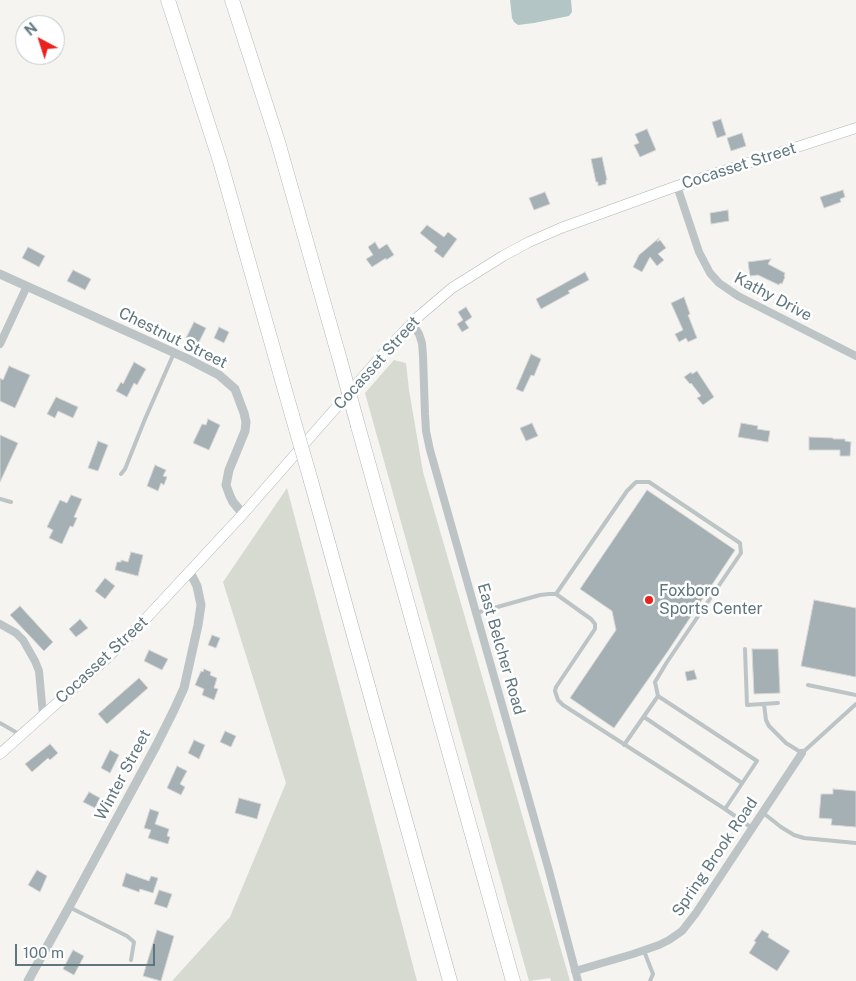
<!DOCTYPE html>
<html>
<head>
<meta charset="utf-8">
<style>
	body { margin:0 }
	#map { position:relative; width:856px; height:981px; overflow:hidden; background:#f5f4f1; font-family:"Public Sans",sans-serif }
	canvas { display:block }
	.north { position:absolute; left:15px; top:15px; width:50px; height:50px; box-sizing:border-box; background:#fff; border:1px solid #bfc8cb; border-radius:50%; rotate:320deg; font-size:14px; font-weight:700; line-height:20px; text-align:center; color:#5f767d }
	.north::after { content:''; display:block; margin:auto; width:18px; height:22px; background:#e9221d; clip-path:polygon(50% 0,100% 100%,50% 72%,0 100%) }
	.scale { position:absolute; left:15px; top:944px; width:140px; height:22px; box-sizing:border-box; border:2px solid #5f767d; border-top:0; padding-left:6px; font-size:15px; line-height:18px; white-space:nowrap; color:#5f767d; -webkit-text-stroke:4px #fff; paint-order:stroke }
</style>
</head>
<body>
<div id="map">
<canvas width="856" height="981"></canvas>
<div class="north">N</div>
<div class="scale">100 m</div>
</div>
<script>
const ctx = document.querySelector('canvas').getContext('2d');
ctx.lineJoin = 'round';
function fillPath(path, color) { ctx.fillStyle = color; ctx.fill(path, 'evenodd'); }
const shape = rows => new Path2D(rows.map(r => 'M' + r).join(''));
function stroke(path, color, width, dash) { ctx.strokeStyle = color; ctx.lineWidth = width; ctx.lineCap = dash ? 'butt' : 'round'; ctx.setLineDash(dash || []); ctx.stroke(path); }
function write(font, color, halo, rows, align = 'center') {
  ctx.font = font + ' "Public Sans",sans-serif'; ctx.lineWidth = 5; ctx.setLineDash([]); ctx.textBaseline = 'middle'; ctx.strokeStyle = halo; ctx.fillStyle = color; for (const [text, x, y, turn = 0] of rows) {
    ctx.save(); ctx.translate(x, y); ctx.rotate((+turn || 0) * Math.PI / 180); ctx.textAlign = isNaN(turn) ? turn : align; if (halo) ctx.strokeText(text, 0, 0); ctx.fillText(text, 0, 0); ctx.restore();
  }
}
const green = shape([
	[394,360,406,363,409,390,423,472,570,981,551,981,550,978,529,981,365,393],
	[287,488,417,981,172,981,230,917,286,783,223,582]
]);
const water = shape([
	[510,0,571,0,572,12,569,16,534,23,518,25,514,22,512,18]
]);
const building = shape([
	[721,119,726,135,717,138,712,122,721,119],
	[647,129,656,150,640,157,634,145,639,143,635,134,647,129],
	[742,133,746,146,731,151,727,138,742,133],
	[602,157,607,180,606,180,606,184,598,186,598,182,596,182,591,159,602,157],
	[843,190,845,197,840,199,841,202,824,208,820,197,843,190],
	[545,192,550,204,534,210,529,198,545,192],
	[728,210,729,221,711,224,710,213,728,210],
	[427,225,444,237,448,232,457,239,443,258,434,251,437,247,420,233,427,225],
	[659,238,657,242,660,240,666,248,658,254,664,260,657,266,650,257,642,272,633,267,639,255,659,238],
	[375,242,379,249,387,244,394,255,386,260,386,258,372,267,366,259,373,255,368,247,375,242],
	[28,247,45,256,39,267,22,258,28,247],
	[771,259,768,264,785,273,784,276,785,277,782,284,780,283,779,285,758,275,750,276,748,262,771,259],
	[73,270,91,279,85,290,67,281,73,270],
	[585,272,589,280,568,291,570,293,541,309,536,299,585,272],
	[684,297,690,314,688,315,697,338,688,342,686,338,679,342,675,334,683,330,671,303,684,297],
	[466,307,472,317,465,322,469,328,462,332,457,324,463,320,458,312,466,307],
	[194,322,206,328,198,344,186,338,194,322],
	[219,327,229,332,224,343,214,338,219,327],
	[531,354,541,359,534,376,531,375,523,392,516,389,531,354],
	[134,362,146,369,137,385,134,383,127,397,116,391,121,382,123,384,134,362],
	[9,366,30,375,15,408,0,401,0,378,3,380,9,366],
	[697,371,714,397,703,405,697,398,701,396,691,383,690,384,684,377,691,372,692,374,697,371],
	[56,397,78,407,73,418,58,411,55,418,47,414,56,397],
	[208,419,220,425,209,450,193,443,202,424,206,425,208,419],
	[532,423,538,436,526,441,520,428,532,423],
	[741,423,758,426,757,429,770,431,768,442,738,437,741,423],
	[0,435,18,443,0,482,0,435],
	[809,437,833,438,833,439,845,439,845,441,851,442,850,456,840,456,840,450,809,450,809,437],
	[98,441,108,445,98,471,88,468,98,441],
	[155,465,166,470,163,476,167,477,164,485,161,483,158,491,147,486,155,465],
	[647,490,735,550,668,651,614,728,570,698,616,630,612,611,580,589,647,490],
	[71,495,82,499,74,517,77,518,73,527,70,526,62,544,49,538,53,530,47,527,60,500,67,503,71,495],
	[131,552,143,555,138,576,115,570,117,562,121,562,121,560,128,562,131,552],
	[105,578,115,586,105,599,95,591,105,578],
	[814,600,856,608,856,677,801,666,814,600],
	[20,606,53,642,44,651,10,615,20,606],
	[80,619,88,628,76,637,69,629,80,619],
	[212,635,220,638,216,648,208,645,212,635],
	[752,649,778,649,780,693,754,694,752,649],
	[149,650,168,659,162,670,144,661,149,650],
	[204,669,211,672,210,675,217,678,214,688,218,689,214,700,202,695,204,689,195,685,201,671,203,672,204,669],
	[694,670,697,679,687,681,685,672,694,670],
	[139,678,148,688,107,724,98,714,139,678],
	[225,731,236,736,231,747,220,742,225,731],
	[194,740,205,745,199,759,188,753,194,740],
	[50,744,58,753,50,760,48,758,32,772,25,764,50,744],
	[110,750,119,755,110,773,101,768,110,750],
	[177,766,187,771,180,784,185,787,181,795,167,788,177,766],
	[833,789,856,791,856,827,831,825,832,819,819,818,821,794,833,794,833,789],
	[89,792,100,798,95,808,83,802,89,792],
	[239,798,261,804,257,819,235,813,239,798],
	[150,809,159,812,155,824,169,829,167,836,170,837,168,844,148,838,151,830,144,828,150,809],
	[37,870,47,876,40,892,28,885,37,870],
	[126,873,149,881,151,876,158,878,153,893,140,889,139,892,122,886,126,873],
	[159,890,172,894,167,908,154,904,159,890],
	[157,930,174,936,161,981,143,976,157,930],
	[762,930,769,934,768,937,790,951,777,971,749,953,756,942,754,941,762,930],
	[73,950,84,956,74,975,63,969,73,950]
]);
const service = shape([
	[121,474,125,469,145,419,174,353],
	[0,499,11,502],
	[556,594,627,491,636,482,649,482,740,543,741,553,667,662,655,682,658,696],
	[476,613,540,595,549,594,556,594,591,619,595,624,595,629,556,687,555,691,558,700,563,705,725,809,752,828],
	[745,649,747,705,778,703],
	[808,685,856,695],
	[764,704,766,720,769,726,786,743,802,753,856,704],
	[644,717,742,783],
	[0,723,19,734],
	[624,745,658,696,757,761,725,809],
	[762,812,781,827,794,835,804,838,856,843],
	[69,907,127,936,134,942,131,960],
	[644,951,653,974,650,981]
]);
const minor = shape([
	[677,186,699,252,710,273,719,283,738,296,856,356],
	[412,323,419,334,422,343,423,356,425,414,426,431,430,450,549,871,578,981],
	[0,344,27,286],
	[0,624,16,633,23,640,35,661,39,671,43,715],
	[575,971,633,954,659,945,669,940,682,931,696,913,802,753]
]);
const tertiary = shape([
	[0,274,188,359,219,375,235,389,244,413,246,422,245,431,229,470,226,485,230,496,233,502,243,514],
	[28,981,69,907,156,746,174,710,184,688,198,625,201,605,197,586,190,572]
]);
const secondary = shape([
	[0,754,104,661,139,626,243,514,390,346,419,316,452,288,503,256,529,242,561,228,677,186,856,128]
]);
const motorway = shape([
	[168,0,220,161,292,415],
	[232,0,278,142,340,360],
	[358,426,513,981],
	[311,481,450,981]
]);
const motorwayBridge = shape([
	[340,360,358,426],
	[292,415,311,481]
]);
const markers = [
	[649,600,5,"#e9221d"]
];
const streetNames = [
	["Cocasset Street",739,166,-18],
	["Kathy Drive",773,297,28],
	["Chestnut Street",173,338,26],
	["Cocasset Street",377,363,-48],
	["East Belcher Road",501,649,74],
	["Cocasset Street",102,660,-43],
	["Winter Street",123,775,-62],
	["Spring Brook Road",715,857,-56]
];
const poiNames = [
	["Foxboro",659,591],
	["Sports Center",659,609]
];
fillPath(green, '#d6dad0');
fillPath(water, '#b4c5c6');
fillPath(building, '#a4b0b3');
stroke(building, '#d6d6d4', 1);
stroke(secondary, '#adb6b9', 11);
stroke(motorway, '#b1b6b8', 15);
stroke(service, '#bdc4c6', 4);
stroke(minor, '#bdc4c6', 8);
stroke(tertiary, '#bdc4c6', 9);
stroke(secondary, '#fff', 10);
stroke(motorway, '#fff', 14);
stroke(motorwayBridge, '#b1b6b8', 15, []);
stroke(motorwayBridge, '#fff', 14);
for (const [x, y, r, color] of markers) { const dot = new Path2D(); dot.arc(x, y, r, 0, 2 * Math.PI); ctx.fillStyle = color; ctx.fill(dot); stroke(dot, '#fff', 2); }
write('16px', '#5f767d', '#fff', streetNames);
write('16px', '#5f767d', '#fff', poiNames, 'left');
</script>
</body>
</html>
